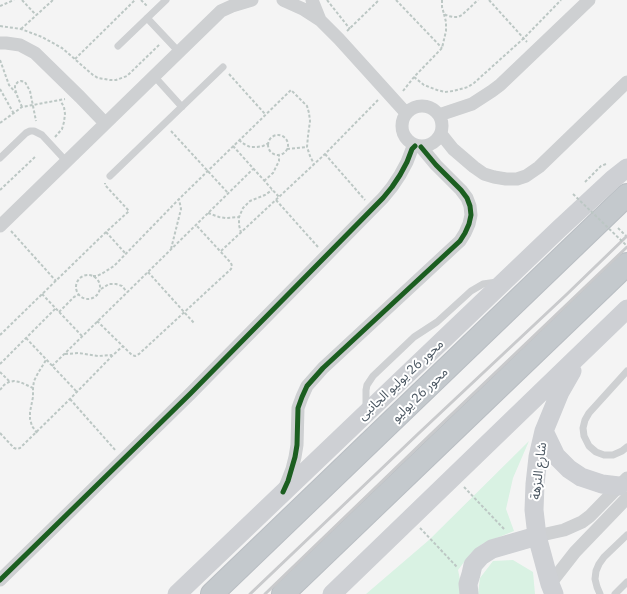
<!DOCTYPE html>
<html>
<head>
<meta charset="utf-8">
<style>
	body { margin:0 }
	canvas { display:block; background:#f4f4f4 }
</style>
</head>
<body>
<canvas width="627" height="594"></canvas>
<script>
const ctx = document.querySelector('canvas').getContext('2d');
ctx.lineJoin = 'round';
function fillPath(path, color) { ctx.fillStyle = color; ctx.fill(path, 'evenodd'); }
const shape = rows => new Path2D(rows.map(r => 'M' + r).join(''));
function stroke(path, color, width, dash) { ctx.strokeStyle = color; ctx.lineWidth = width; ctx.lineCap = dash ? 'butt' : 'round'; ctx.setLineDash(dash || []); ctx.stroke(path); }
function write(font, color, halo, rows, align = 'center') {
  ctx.font = font + ' "IBM Plex Sans","Noto Sans Arabic",sans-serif'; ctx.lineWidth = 4; ctx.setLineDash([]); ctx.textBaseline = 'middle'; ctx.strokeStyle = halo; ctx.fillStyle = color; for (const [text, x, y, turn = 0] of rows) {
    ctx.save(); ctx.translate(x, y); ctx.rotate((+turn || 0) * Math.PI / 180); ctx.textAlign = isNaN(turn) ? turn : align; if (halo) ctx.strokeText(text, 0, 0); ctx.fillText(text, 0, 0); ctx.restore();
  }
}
const green = shape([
	[529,441,513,478,506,509,514,531,482,544,471,553,458,570,463,594,366,594,429,540],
	[513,560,533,572,535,594,478,594,480,578,493,561]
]);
const path = shape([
	[22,0,36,15],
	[141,0,147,6],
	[327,0,350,29],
	[396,0,442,48],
	[442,0,442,7,444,14,448,16,453,17,458,17,462,15,478,0],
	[489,0,527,42],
	[0,6,14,0],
	[0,26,21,29,42,37,62,48,93,75,98,78,110,80,116,80,127,76,160,44],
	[21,29,53,0],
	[347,31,379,0],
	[75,59,135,0],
	[0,60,9,85,16,93],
	[229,74,265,114],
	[414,77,424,85,437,90,445,92,453,91,468,87,474,83,524,38,561,0],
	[0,89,14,114],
	[403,91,414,77,442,48,446,31,446,22,444,14],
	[22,107,18,98,15,89,15,85,18,82,21,81,25,82,30,91,36,121],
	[0,123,22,107,65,99],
	[171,131,228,193],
	'268 145a10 10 0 1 1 20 0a10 10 0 1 1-20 0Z',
	[55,137,62,129,64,122,65,114,64,107,60,100],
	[239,140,244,144,250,147,257,147,263,146,269,143],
	[233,146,279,197],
	[287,149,307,147],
	[325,154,365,200],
	[264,181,273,173,279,161,279,155],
	[585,182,601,166,606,164],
	[0,190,35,157],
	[276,200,318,247],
	[208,213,219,217,226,218,239,217],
	[618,228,627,237],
	[11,231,56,281],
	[106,232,126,254],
	[241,233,239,225,239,217,243,208,250,201,265,195,272,190],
	[171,249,181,209,179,199],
	[221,251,325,154,378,100],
	[148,272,194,323],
	'76 287a12 12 0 1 1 24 0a12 12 0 1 1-24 0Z',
	[93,276,97,276,103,273,114,266,179,199,291,90,307,106,309,113,310,121,308,136,307,147,310,156,314,164],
	[101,289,109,284,116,284,122,286,127,292],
	[42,294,82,336],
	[59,312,74,297,78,295],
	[97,321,132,355,135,356,139,354,231,269,232,266,231,263,196,225],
	[0,335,106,232,129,211,105,185,105,183],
	[26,338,77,392],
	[65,354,79,353,98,356,112,355],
	[0,364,56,308],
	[52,366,253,169],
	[0,372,9,381],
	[0,390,4,385,9,382,14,381,20,382,33,388],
	[70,399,116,451],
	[0,433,14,448,17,449,20,448,68,401,113,355,123,346],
	[37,433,32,426,30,419,30,412,33,397,33,388,34,381,38,373,46,360],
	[464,487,505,530],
	[420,528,457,567]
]);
const service = shape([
	[147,18,179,52],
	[118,46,166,0],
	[154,76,182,107],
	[0,158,26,133,30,131,34,131,42,135,66,161],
	[110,176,223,67],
	[627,371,589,413,585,420,583,428,584,436,589,446,596,452,604,455,613,455,622,451,627,447],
	[366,407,366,390,367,385,373,376,414,337,437,322,471,291,483,284,497,282],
	[600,594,597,587,595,579,596,571,599,564,604,557,627,535],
	[615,594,627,582]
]);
const minor = shape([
	[283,0,303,9,320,20,339,39,406,113],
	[312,0,320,20],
	[0,43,6,43,20,45,35,53,80,97,105,123],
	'402 126a20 20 0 1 1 40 0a20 20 0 1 1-40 0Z',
	[439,115,472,104,492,91,500,85,589,0],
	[441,134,453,149,474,167,484,174,494,177,506,179,517,179,526,176,539,167,627,82],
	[0,226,221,11,232,6,252,0],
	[285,487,292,469,295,457,297,445,298,408,302,397,307,386,323,368,460,241,465,233,469,224,471,215,470,206,467,198,461,190,436,165,421,147],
	[537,536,564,530,582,522,590,516,627,478],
	[0,580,190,394,383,198,392,187,400,175,407,162,412,149,415,146],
	[550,584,575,552,627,498]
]);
const secondary = shape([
	[544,431,556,456,569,469,581,477,602,484,619,486],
	[177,594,559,229,613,179,627,168],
	[332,594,627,309],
	[469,594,468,584,471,574,473,565,481,556,492,549,537,536],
	[554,594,550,584,537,536,534,510,535,484,538,457,544,431,560,392,572,371]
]);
const trunk = shape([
	[212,594,627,195],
	[283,594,627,264]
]);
const rail = shape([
	[250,594,419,433,566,295,627,236],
	[265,594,430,435,627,247]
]);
const pathBridge = shape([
	[573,194,627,246]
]);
const cycleway = shape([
	[283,492,288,481,295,457,297,445,298,408,302,397,307,386,323,368,460,241,465,233,469,224,471,215,470,206,467,198,461,190,436,165,421,147],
	[0,580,190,394,383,198,392,187,400,175,407,162,412,149,415,146]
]);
const streetNames = [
	["محور 26 يوليو الجانبى",401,380,-43],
	["محور 26 يوليو",420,395,-44],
	["شارع النزهة",539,471,-83]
];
fillPath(green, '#d9f2e3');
stroke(trunk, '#b9bec3', 24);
stroke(path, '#bcc7c4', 2, [3, 2]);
stroke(service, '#ced0d2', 7);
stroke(minor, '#ced0d2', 13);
stroke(secondary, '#ced0d4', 19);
stroke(trunk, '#c4c9cd', 22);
stroke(rail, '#c9cacc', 3);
stroke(pathBridge, '#bcc7c4', 2, [3, 2]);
stroke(cycleway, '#1b5e20', 5);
write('13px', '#4a5661', '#fff', streetNames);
</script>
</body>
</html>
